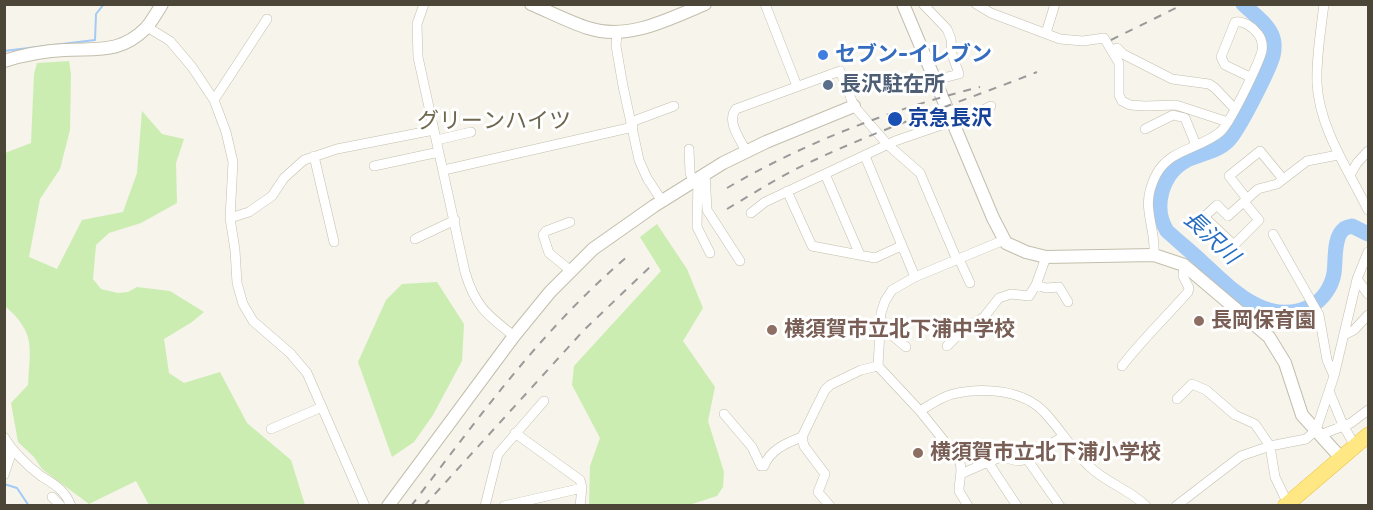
<!DOCTYPE html>
<meta charset="utf-8">
<style>
body{margin:0}
#map{position:relative;width:1373px;height:510px;overflow:hidden;background:#f6f4eb;font-family:Rubik,sans-serif}
canvas{display:block}
.frame{position:absolute;inset:0;border:6px solid #4c4638;pointer-events:none}
</style>
<div id="map">
<canvas width="1373" height="510"></canvas>
<div class="frame"></div>
</div>
<script>
const g = document.querySelector('canvas').getContext('2d');
g.lineJoin = 'round';
function fill(path, color) {
  g.fillStyle = color;
  g.fill(path, 'evenodd');
}
function stroke(path, color, width, dash) {
  g.strokeStyle = color;
  g.lineWidth = width;
  g.lineCap = dash ? 'butt' : 'round';
  g.setLineDash(dash || []);
  g.stroke(path);
}
function write(font, color, halo, rows, align = 'center') {
  g.font = font + ' Rubik,"Noto Sans JP",sans-serif';
  g.lineWidth = 6;
  g.setLineDash([]);
  g.textBaseline = 'middle';
  g.strokeStyle = halo;
  g.fillStyle = color;
  for (const [text, x, y, turn = 0] of rows) {
    g.save();
    g.translate(x, y);
    g.rotate((+turn || 0) * Math.PI / 180);
    g.textAlign = isNaN(turn) ? turn : align;
    if (halo) g.strokeText(text, 0, 0);
    g.fillText(text, 0, 0);
    g.restore();
  }
}
fill(new Path2D(`
 M69,61L71,74L70,130L60,169L40,199L29,257L57,269L82,220L123,212L137,173L142,111L162,134L184,139L176,163L177,203L141,223L109,233L96,245L93,279L101,289L118,293L128,292L137,287L170,291L204,312L192,322L164,339L169,373L184,383L220,372L247,423L291,460L305,505H149L136,481L89,504L42,469L34,457L18,442L11,403L28,385C30,347 36,333 5,306V153L31,143L34,74L37,63Z
 M657,224L687,269L703,308L683,341L715,387L708,421L724,472L723,487L717,496L689,505H589L590,466L600,438L572,385L574,366L661,271L640,237Z
 M437,282L464,324L462,361L433,415L414,442L392,457L358,362L386,300L402,284Z`), '#cbedb1');
stroke(new Path2D(`
 M4,51L95,40L96,14L104,4
 M4,484L17,488L29,506`), '#a4caf6', 2);
stroke(new Path2D(`
 M1243,4C1253,14 1269,24 1273,38C1275,44 1274,51 1273,56C1269,70 1238,132 1228,141C1217,152 1200,154 1187,160C1162,173 1152,207 1167,231C1178,241 1190,251 1201,261C1231,289 1268,328 1311,306C1323,300 1332,286 1334,273C1336,261 1333,237 1344,229C1346,227 1350,227 1352,226L1368,234`), '#a4caf6', 15);
const minor = new Path2D(`
 M424,4L417,24L418,57L465,272C475,306 487,315 514,336
 M765,4L797,86
 M923,4L947,29L951,39L952,54L959,74L935,80
 M976,4L991,13L1060,39L1083,41L1104,38L1119,63V95L1122,101L1130,105L1145,106L1176,105L1228,122
 M1324,4C1321,30 1316,57 1317,83C1319,128 1349,171 1368,210
 M147,27L170,41L192,67L214,100L226,132L233,162L230,218L235,250L237,283L243,304L253,321L290,353L307,373L365,506
 M617,32L616,46L623,86L639,160L647,178L662,201
 M1046,33L1055,4
 M1113,50L1117,48L1123,54L1172,79L1209,84L1215,88L1235,109
 M214,100L267,19
 M631,122L674,106
 M954,124L991,106
 M1145,129L1173,115L1185,118L1196,145
 M437,140L471,132
 M689,149L690,173L693,181
 M746,151C740,139 726,121 736,109L840,71L854,106L887,144L920,173L957,260
 M314,156L334,242
 M865,156L915,277
 M374,166L439,152
 M444,170L633,127
 M705,173L707,210L740,261
 M825,174L860,255
 M1350,175L1357,163L1368,151
 M698,178L697,227L710,253
 M787,191L812,246L875,258L901,246
 M1247,199L1229,176L1260,151L1283,179
 M1244,202L1259,220L1234,245L1204,217L1217,205L1228,216L1258,189L1277,184L1307,161L1338,155
 M751,213L765,202L895,141L953,121
 M230,218L249,212L272,196L284,178L304,160L337,149L434,130
 M570,222L546,231L543,235L549,253L571,271
 M1273,234L1319,315L1327,360L1334,376
 M415,239L455,220
 M1154,255C1156,223 1139,208 1156,175C1169,149 1200,149 1220,132C1230,124 1258,65 1262,51C1263,44 1262,39 1258,34C1253,27 1243,20 1235,22L1221,57L1225,65L1250,77
 M959,259L970,283
 M1357,279L1368,294
 M1036,285L1046,288L1059,287L1068,302
 M880,325L906,347
 M1346,334L1354,330L1368,315
 M947,346L960,333L984,317L999,298L1011,294L1029,296L1036,285L1046,257
 M1122,366C1142,340 1166,317 1188,292L1189,288L1183,276L1184,265
 M1329,391L1343,425L1355,446
 M1177,399L1192,384L1206,390L1235,415L1255,424L1270,446L1275,477L1289,506
 M920,411C930,405 941,397 953,394C982,387 1023,389 1045,413C1061,430 1072,450 1089,466C1106,483 1129,489 1146,506
 M724,414L752,447L761,466H764C770,450 786,443 802,437
 M271,429L322,407
 M515,433L580,480L582,488L580,506
 M1320,435L1351,423L1368,410
 M4,437C13,452 28,466 41,476C54,484 65,490 71,506
 M1027,459L1060,506
 M988,462L1001,457L1018,461L1027,459L1062,437
 M961,474L988,462L1017,506
 M4,475L10,457L9,445
 M52,497L61,506
 M485,506L498,454L544,401
 M504,506L582,488
 M830,506L818,492L825,474L804,446L802,437L814,412L825,390L830,385L861,370L878,366
 M968,506L959,491C959,479 964,469 958,458L920,411L878,366L881,313L885,301L892,290L915,277L1004,240
 M1176,506L1241,456L1270,446L1306,439L1316,430L1334,376L1357,279L1368,252`);
const tertiary = new Path2D(`
 M531,4C550,12 569,22 588,28C628,41 669,19 705,4
 M903,4L993,218L1006,243L1026,252L1046,257L1154,255L1184,265L1269,337L1285,363L1302,415L1341,458
 M4,61C23,55 44,51 64,50C97,48 120,54 146,28C152,21 157,12 162,4
 M388,506L514,336L550,292L593,249L654,206L723,163L766,142L854,106`);
const trunk = new Path2D(`
 M1285,506L1368,435`);
stroke(minor, '#c3beac', 10);
stroke(tertiary, '#c3beac', 14);
stroke(trunk, '#e9bd32', 16);
stroke(minor, '#fff', 9);
stroke(tertiary, '#fff', 12);
stroke(trunk, '#ffe884', 15);
stroke(new Path2D(`
 M1111,40L1184,4
 M727,188C806,142 892,109 980,87
 M727,209C749,196 771,182 794,170C872,131 956,104 1037,72
 M411,506C481,415 541,330 629,255
 M424,506L584,330L653,264`), '#9a9a9a', 2, [8, 8]);
for (const [x, y, r, color] of [
 [823,55,6,"#3f7fe0"],
 [828,85,6,"#5c6f8a"],
 [895,119,8,"#1a4fb4"],
 [1199,321,6,"#8d6e63"],
 [772,330,6,"#8d6e63"],
 [918,453,6,"#8d6e63"]
]) {
  const dot = new Path2D();
  dot.arc(x, y, r, 0, 2 * Math.PI);
  g.fillStyle = color;
  g.fill(dot);
  stroke(dot, '#fff', 2);
}
write('bold 21px', '#366cbe', '#fff', [
 ["セブン-イレブン",835,55]
], 'left');
write('bold 21px', '#4e5e75', '#fff', [
 ["長沢駐在所",840,85]
], 'left');
write('bold 21px', '#164399', '#fff', [
 ["京急長沢",908,119]
], 'left');
write('bold 21px', '#785e54', '#fff', [
 ["長岡保育園",1211,321],
 ["横須賀市立北下浦中学校",784,330],
 ["横須賀市立北下浦小学校",930,453]
], 'left');
write('22px', '#6f664e', '#fff', [
 ["グリーンハイツ",494,122]
]);
write('italic 22px', '#276dc1', '#fff', [
 ["長沢川",1211,238,43]
]);
</script>
